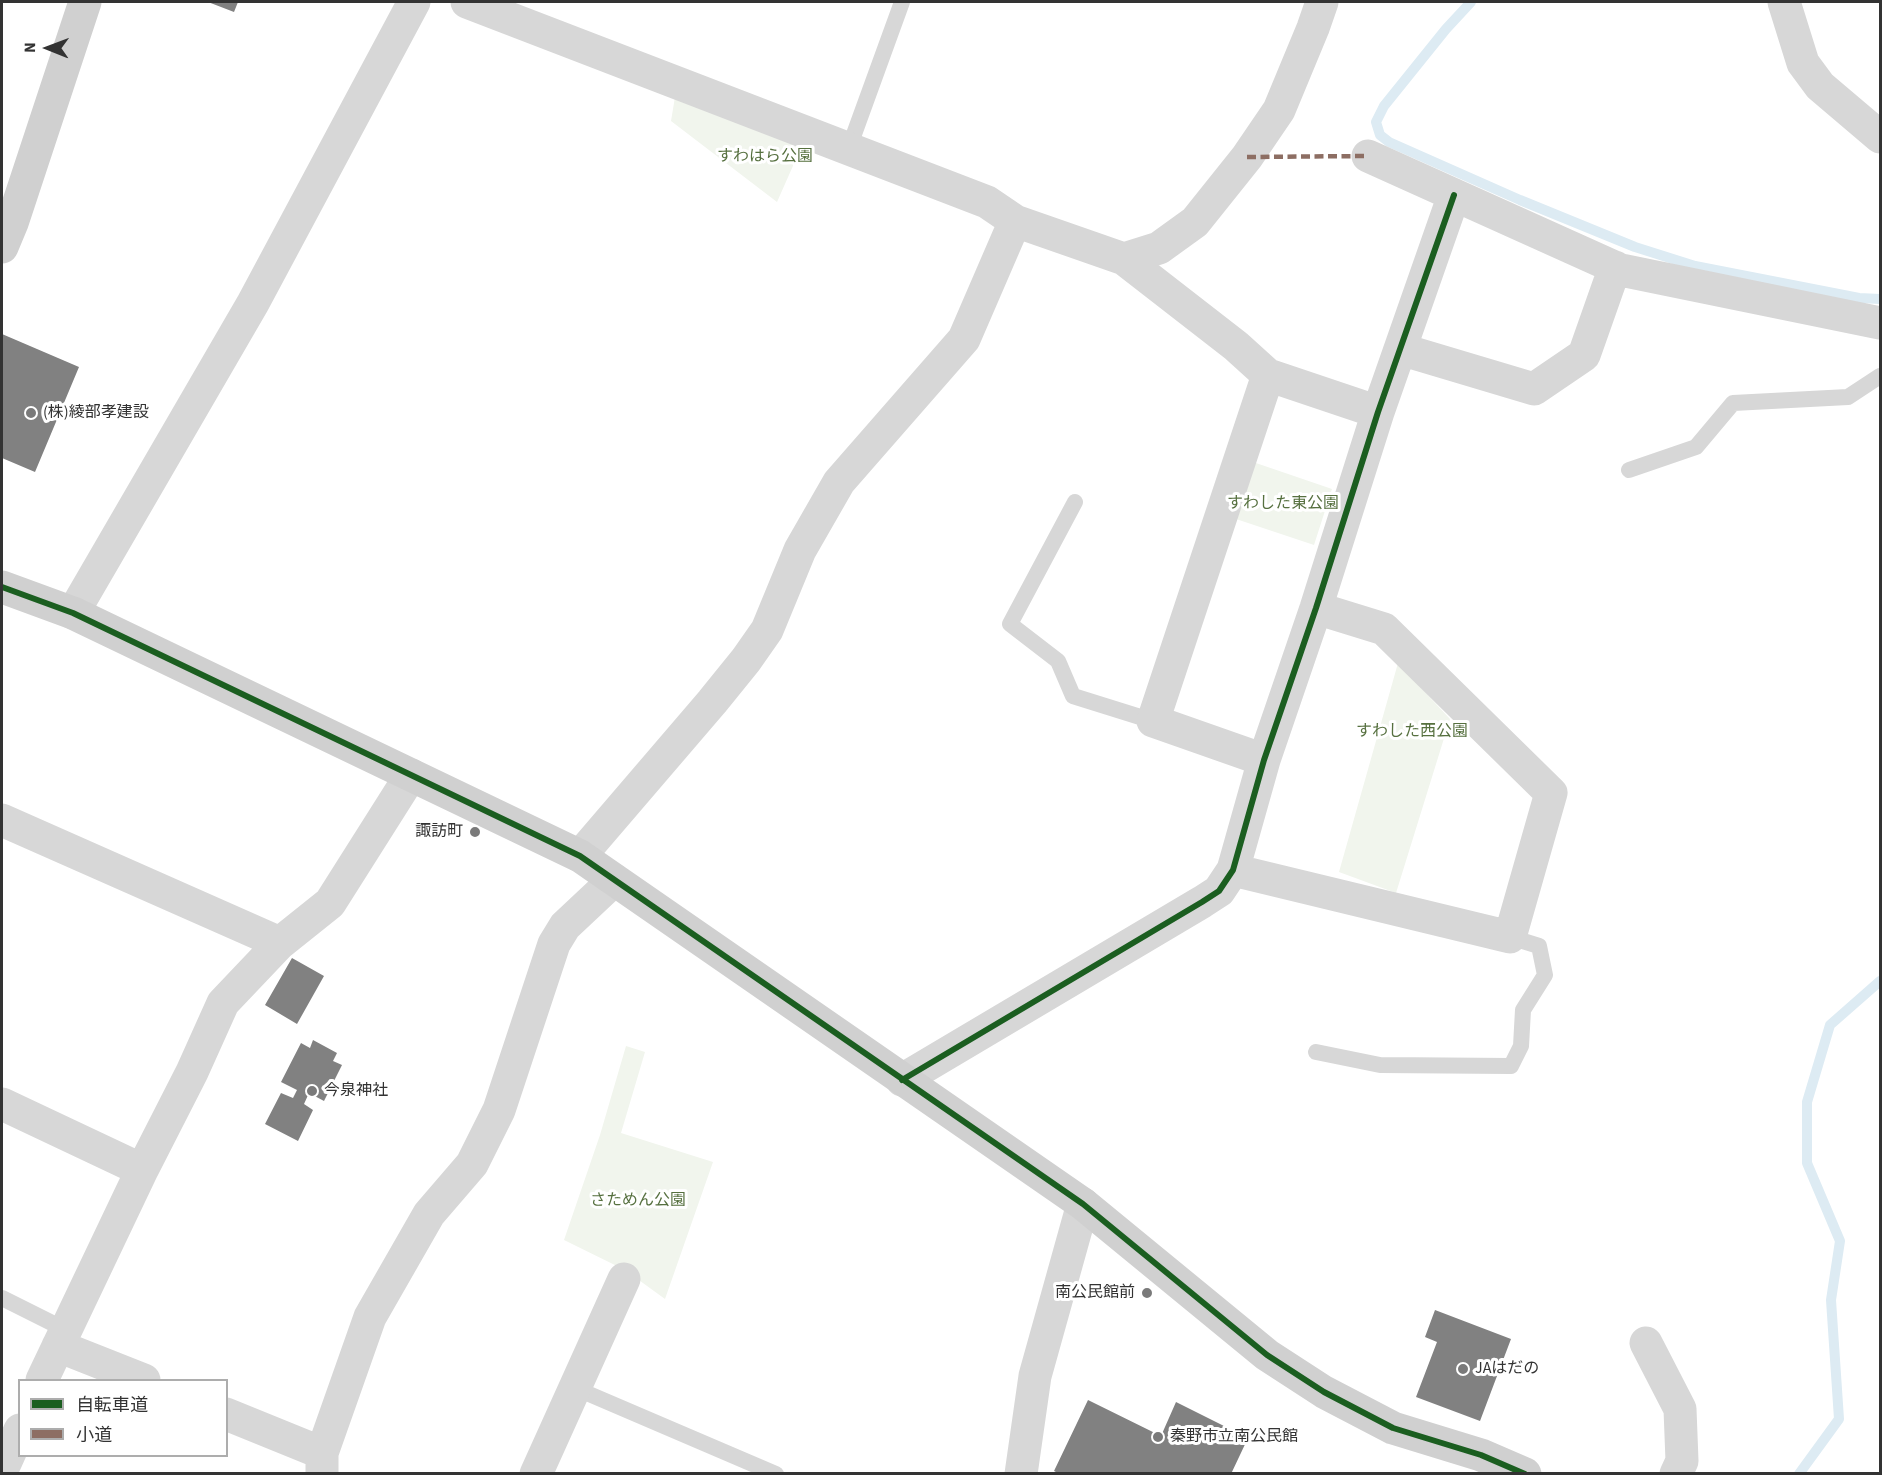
<!DOCTYPE html>
<meta charset="utf-8">
<style>
body{margin:0}
#map{position:relative;width:1882px;height:1475px;overflow:hidden;background:#fff;font-family:"Source Sans 3","Noto Sans JP",sans-serif}
canvas{display:block}
.frame{position:absolute;inset:0;border:3px solid #333;pointer-events:none}
.legend{position:absolute;left:18px;top:1379px;width:210px;height:78px;box-sizing:border-box;background:#fff;border:2px solid #adadad;margin:0;padding:8px 10px;list-style:none;font-size:18px;color:#333}
.legend li{display:flex;align-items:center;gap:12px;height:30px}
.legend b{width:30px;border:2px solid #adadad}
.north{position:absolute;left:18px;top:18px;width:60px;height:60px;-webkit-text-stroke:4px #fff;paint-order:stroke;rotate:271deg;font-size:16px;font-weight:700;line-height:24px;text-align:center;color:#333}
.north::after{content:'';display:block;margin:auto;width:21px;height:27px;background:#333;clip-path:polygon(50% 0,100% 100%,50% 72%,0 100%)}
</style>
<div id="map">
<canvas width="1882" height="1475"></canvas>
<div class="frame"></div>
<ul class="legend">
<li><b style="height:8px;background:#1b5e20"></b>自転車道</li>
<li><b style="height:8px;background:#8d6e63"></b>小道</li>
</ul>
<div class="north">N</div>
</div>
<script>
const g = document.querySelector('canvas').getContext('2d');
g.lineJoin = 'round';
function fill(path, color) {
  g.fillStyle = color;
  g.fill(path, 'evenodd');
}
function stroke(path, color, width, dash) {
  g.strokeStyle = color;
  g.lineWidth = width;
  g.lineCap = dash ? 'butt' : 'round';
  g.setLineDash(dash || []);
  g.stroke(path);
}
function write(font, color, halo, rows, align = 'center') {
  g.font = font + ' "Source Sans 3","Noto Sans JP",sans-serif';
  g.lineWidth = 6;
  g.setLineDash([]);
  g.textBaseline = 'middle';
  g.strokeStyle = halo;
  g.fillStyle = color;
  for (const [text, x, y, turn = 0] of rows) {
    g.save();
    g.translate(x, y);
    g.rotate((+turn || 0) * Math.PI / 180);
    g.textAlign = isNaN(turn) ? turn : align;
    if (halo) g.strokeText(text, 0, 0);
    g.fillText(text, 0, 0);
    g.restore();
  }
}
fill(new Path2D(`
 M676,91L804,141L777,202L671,121Z
 M1253,462L1332,489L1314,545L1233,518Z
 M1398,663L1450,719L1396,893L1339,872Z
 M626,1046L645,1052L621,1133L713,1162L665,1299L625,1270L564,1240L600,1135Z`), '#f1f5ed');
stroke(new Path2D(`
 M1471,2L1446,29L1384,106L1376,122L1380,135L1389,142L1520,200L1635,247L1695,266L1859,298L1880,299
 M1799,1474L1839,1419L1831,1300L1840,1241L1807,1163V1102L1830,1025L1880,981`), '#ddebf3', 10);
fill(new Path2D(`
 M208,2H238L234,12Z
 M2,334L79,367L35,472L2,458Z
 M292,958L324,976L297,1024L265,1005Z
 M313,1040L337,1053L333,1061L342,1065L324,1101L309,1093L304,1104L313,1110L298,1141L265,1124L281,1093L293,1098L297,1090L281,1082L301,1043L310,1048Z
 M1435,1310L1511,1339L1480,1421L1416,1397L1437,1342L1425,1337Z
 M1088,1400L1161,1436L1176,1402L1248,1438L1231,1474H1060L1054,1471Z`), '#818181');
stroke(new Path2D(`
 M849,148L902,2
 M1629,470L1696,447L1733,403L1848,397L1880,376
 M1075,502L1010,624L1058,661L1073,696L1153,721
 M1316,1052L1380,1065L1511,1066L1521,1046L1523,1010L1545,975L1539,946L1510,937
 M2,1298L66,1330
 M575,1388L776,1474`), '#d7d7d7', 16);
stroke(new Path2D(`
 M467,2L987,202L1015,221L1124,259L1236,346L1268,375L1378,412
 M1784,2L1803,63L1820,86L1880,137
 M1368,156L1621,270L1880,323
 M1124,259L1159,248L1195,222L1247,157L1279,110L1313,28L1322,2
 M1400,349L1534,389L1584,355L1615,267
 M73,613L253,303L414,2
 M1264,760L1153,721L1268,375
 M2,820L280,943
 M580,856L712,702L746,660L767,630L800,550L839,482L964,339L1015,221
 M1233,870L1510,937L1551,793L1384,629L1316,608
 M902,1080L1202,902L1219,891L1233,870L1264,760L1316,608L1378,412L1454,195
 M2,1104L142,1170
 M1646,1343L1680,1409L1682,1461L1676,1474
 M58,1346L144,1380
 M42,1380L142,1170L192,1072L223,1003L280,943L330,903L411,775
 M226,1414L322,1453
 M2,1470L20,1430
 M322,1474V1453L370,1317L429,1214L472,1164L499,1110L554,944L565,926L614,880
 M536,1474L624,1279
 M1021,1474L1035,1376L1083,1204`), '#d7d7d7', 33);
stroke(new Path2D(`
 M2,247L12,223L85,2
 M2,587L73,613L580,856L1083,1204L1267,1355L1324,1392L1393,1428L1481,1455L1525,1474`), '#d0d0d0', 33);
stroke(new Path2D(`
 M1247,157L1368,156`), '#8d6e63', 4.5, [9, 4.5]);
stroke(new Path2D(`
 M2,587L73,613L580,856L1083,1204L1267,1355L1324,1392L1393,1428L1481,1455L1525,1474
 M902,1080L1202,902L1219,891L1233,870L1264,760L1316,608L1378,412L1454,195`), '#1b5e20', 6);
for (const [x, y, r, color] of [
 [31,413,6,"#7a7a7a"],
 [475,832,6,"#7a7a7a"],
 [312,1091,6,"#7a7a7a"],
 [1147,1293,6,"#7a7a7a"],
 [1463,1369,6,"#7a7a7a"],
 [1158,1437,6,"#7a7a7a"]
]) {
  const dot = new Path2D();
  dot.arc(x, y, r, 0, 2 * Math.PI);
  g.fillStyle = color;
  g.fill(dot);
  stroke(dot, '#fff', 2);
}
write('16px', '#56703f', '#fff', [
 ["すわはら公園",765,157],
 ["すわした東公園",1283,504],
 ["すわした西公園",1412,732],
 ["さためん公園",638,1201]
]);
write('16px', '#333', '#fff', [
 ["(株)綾部孝建設",43,413],
 ["諏訪町",463,832,"right"],
 ["今泉神社",324,1091],
 ["南公民館前",1135,1293,"right"],
 ["JAはだの",1475,1369],
 ["秦野市立南公民館",1170,1437]
], 'left');
</script>
